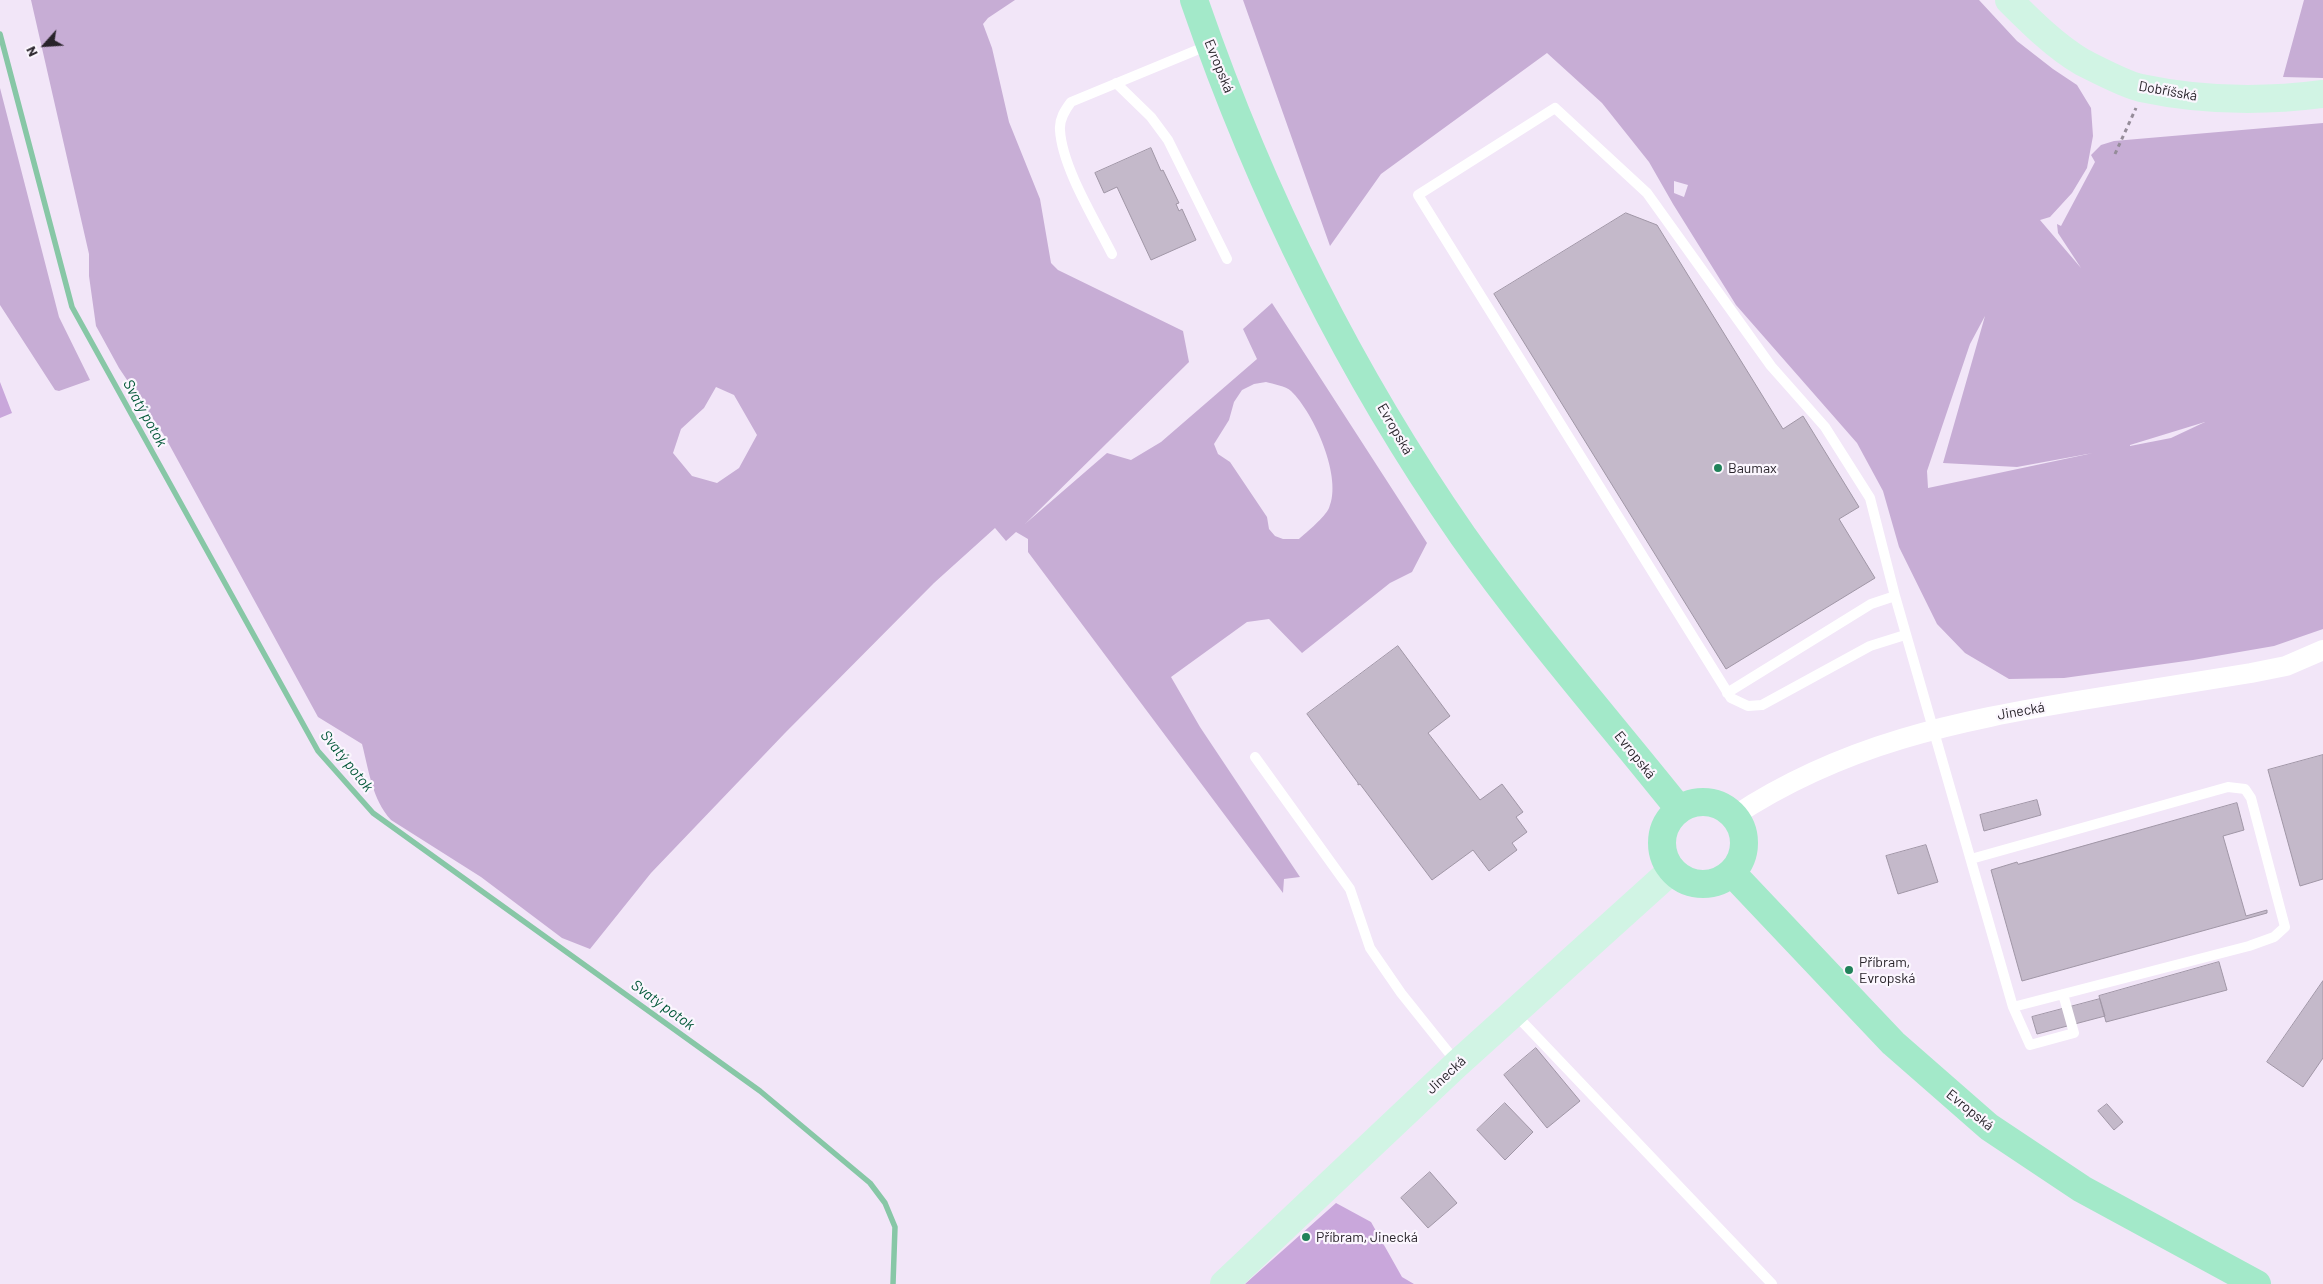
<!DOCTYPE html>
<meta charset="utf-8">
<style>
body{margin:0}
#map{position:relative;width:2323px;height:1284px;overflow:hidden;background:#f2e6f8;font-family:Barlow,sans-serif}
canvas{display:block}
.north{position:absolute;left:20px;top:20px;width:50px;height:50px;-webkit-text-stroke:4px #fbf6fe;paint-order:stroke;rotate:244deg;font-size:14px;font-weight:700;line-height:20px;text-align:center;color:#28232a}
.north::after{content:'';display:block;margin:auto;width:18px;height:22px;background:#28232a;clip-path:polygon(50% 0,100% 100%,50% 72%,0 100%)}
</style>
<div id="map">
<canvas width="2323" height="1284"></canvas>
<div class="north">N</div>
</div>
<script>
const g = document.querySelector('canvas').getContext('2d');
g.lineJoin = 'round';
function fill(path, color) {
  g.fillStyle = color;
  g.fill(path, 'evenodd');
}
function stroke(path, color, width, dash) {
  g.strokeStyle = color;
  g.lineWidth = width;
  g.lineCap = dash ? 'butt' : 'round';
  g.setLineDash(dash || []);
  g.stroke(path);
}
function write(font, color, halo, rows, align = 'center') {
  g.font = font + ' Barlow,sans-serif';
  g.lineWidth = 4.5;
  g.setLineDash([]);
  g.textBaseline = 'middle';
  g.strokeStyle = halo;
  g.fillStyle = color;
  for (const [text, x, y, turn = 0] of rows) {
    g.save();
    g.translate(x, y);
    g.rotate((+turn || 0) * Math.PI / 180);
    g.textAlign = isNaN(turn) ? turn : align;
    if (halo) g.strokeText(text, 0, 0);
    g.fillText(text, 0, 0);
    g.restore();
  }
}
fill(new Path2D(`
 M31,0H1015L988,18L983,24L992,48L1009,122L1040,199L1051,263L1058,270L1183,331L1189,362L1025,524L1107,453L1131,460L1161,442L1257,359L1243,329L1272,303L1427,543L1412,572L1390,583L1302,653L1269,619L1247,622L1171,677L1200,727L1300,877L1284,879L1283,893L1028,552V539L1016,532L1006,541L995,528L934,583L785,733L651,873L590,949L562,938L481,877L391,820C372,799 369,771 362,744L318,717L164,435L119,368L96,326L89,276V254ZM1266,382C1273,384 1286,386 1291,391C1314,413 1343,478 1329,508C1325,517 1307,532 1299,539H1283L1275,536L1269,529L1267,517L1230,462L1218,454L1214,444L1229,420L1234,402L1242,390L1254,384ZM716,387L734,395L757,435L739,468L717,483L692,476L673,453L681,429L704,408Z
 M1243,0H1979L2017,41L2053,69L2077,85L2091,108L2093,136L2087,168L2072,193L2050,217L2040,220L2081,268L2058,233L2057,224L2061,226L2095,162L2091,155L2101,145L2114,141L2323,123V629L2274,646L2193,660L2064,678L2009,679L1965,653L1937,624L1899,547L1883,491L1857,443L1736,305L1673,204L1649,162L1602,103L1547,53L1381,174L1330,246ZM1674,181L1688,185L1684,197L1674,193ZM1985,316L1943,463L2017,467L2093,453L1928,488L1927,471L1970,344ZM2205,422L2171,438L2130,446V445Z
 M2304,0H2323V78L2283,77Z
 M0,88L59,317L90,380L59,391L55,390L0,305Z`), '#c7add5');
fill(new Path2D(`
 M0,382L12,413L0,418Z
 M1336,1203L1371,1222L1402,1277L1414,1284H1245Z`), '#c9a7db');
stroke(new Path2D(`
 M0,34L72,307L318,751L373,813L760,1091L870,1183L885,1203L895,1227L893,1284`), '#87c7a6', 5.5);
const building = new Path2D(`
 M1151,148L1161,171L1163,170L1179,203L1176,204L1179,211L1182,209L1196,240L1151,260L1117,187L1104,193L1095,173Z
 M1626,213L1657,225L1783,429L1803,416L1859,507L1839,519L1875,578L1726,669L1494,294Z
 M1398,646L1450,716L1428,733L1480,800L1502,784L1523,812L1516,817L1527,832L1512,843L1517,850L1489,871L1473,850L1432,880L1360,784L1358,785V783L1307,714Z
 M2323,755V879L2300,886L2268,770Z
 M2037,800L2041,815L1984,831L1980,815Z
 M2237,803L2244,830L2223,836L2246,916L2267,910V913L2022,981L1991,870L2017,862L2018,864Z
 M1926,845L1938,882L1898,894L1886,856Z
 M2219,962L2227,990L2106,1022L2099,996Z
 M2323,981V1058L2303,1087L2267,1062Z
 M2100,999L2105,1016L2037,1034L2032,1017Z
 M1536,1048L1580,1101L1547,1128L1504,1075Z
 M1505,1103L1533,1132L1505,1160L1477,1130Z
 M2107,1104L2123,1122L2114,1130L2098,1111Z
 M1430,1172L1457,1203L1428,1228L1401,1198Z`);
fill(building, '#c4b9ca');
stroke(building, '#a096a6', 1);
stroke(new Path2D(`
 M2115,154L2136,108`), '#958c99', 3, [4, 4]);
stroke(new Path2D(`
 M1116,83L1151,117L1168,140L1227,259
 M1112,254C1095,220 1062,167 1060,130C1059,119 1065,110 1071,102L1209,45
 M1895,596L1870,498L1825,427L1771,366L1647,193L1555,108L1418,195L1731,698L1748,706L1762,705L1870,646L1905,635
 M1727,693L1871,604L1895,596L2013,1007L2249,946L2274,937L2285,927L2251,798L2245,789L2228,787L1971,859
 M1255,757L1350,889L1370,948L1401,993L1457,1063
 M2013,1007L2030,1045L2074,1033L2063,994
 M1514,1013L1772,1284`), '#fff', 10);
stroke(new Path2D(`
 M1734,816C1843,744 1956,721 2083,700C2139,691 2195,682 2251,673L2286,666L2323,650`), '#fff', 20);
stroke(new Path2D(`
 M2009,0C2031,22 2055,46 2082,62C2096,69 2126,85 2141,88C2202,101 2262,102 2323,94
 M1224,1284L1457,1064L1672,870`), '#d1f4e4', 28);
stroke(new Path2D(`
 M1194,0C1259,189 1349,372 1463,536C1530,631 1607,719 1679,809
 M1662 843a41 41 0 1 1 82 0a41 41 0 1 1-82 0Z
 M1732,873L1893,1043L1989,1127L2082,1189L2257,1284`), '#a3e9c9', 28);
for (const [x, y, r, color] of [
 [1718,468,5,"#21825a"],
 [1849,970,5,"#21825a"],
 [1306,1237,5,"#21825a"]
]) {
  const dot = new Path2D();
  dot.arc(x, y, r, 0, 2 * Math.PI);
  g.fillStyle = color;
  g.fill(dot);
  stroke(dot, '#fbf6fe', 2);
}
write('14px', '#28232a', '#fbf6fe', [
 ["Evropská",1219,66,68],
 ["Dobříšská",2168,91,10],
 ["Evropská",1395,429,60],
 ["Jinecká",2021,711,-10],
 ["Evropská",1635,755,51],
 ["Jinecká",1446,1075,-43],
 ["Evropská",1970,1110,39]
]);
write('14px', '#28232a', '#fbf6fe', [
 ["Baumax",1728,468],
 ["Příbram,",1859,962],
 ["Evropská",1859,978],
 ["Příbram, Jinecká",1316,1237]
], 'left');
write('italic 15px', '#035839', '#fbf6fe', [
 ["Svatý potok",145,413,61],
 ["Svatý potok",347,761,51],
 ["Svatý potok",663,1005,36]
]);
</script>
